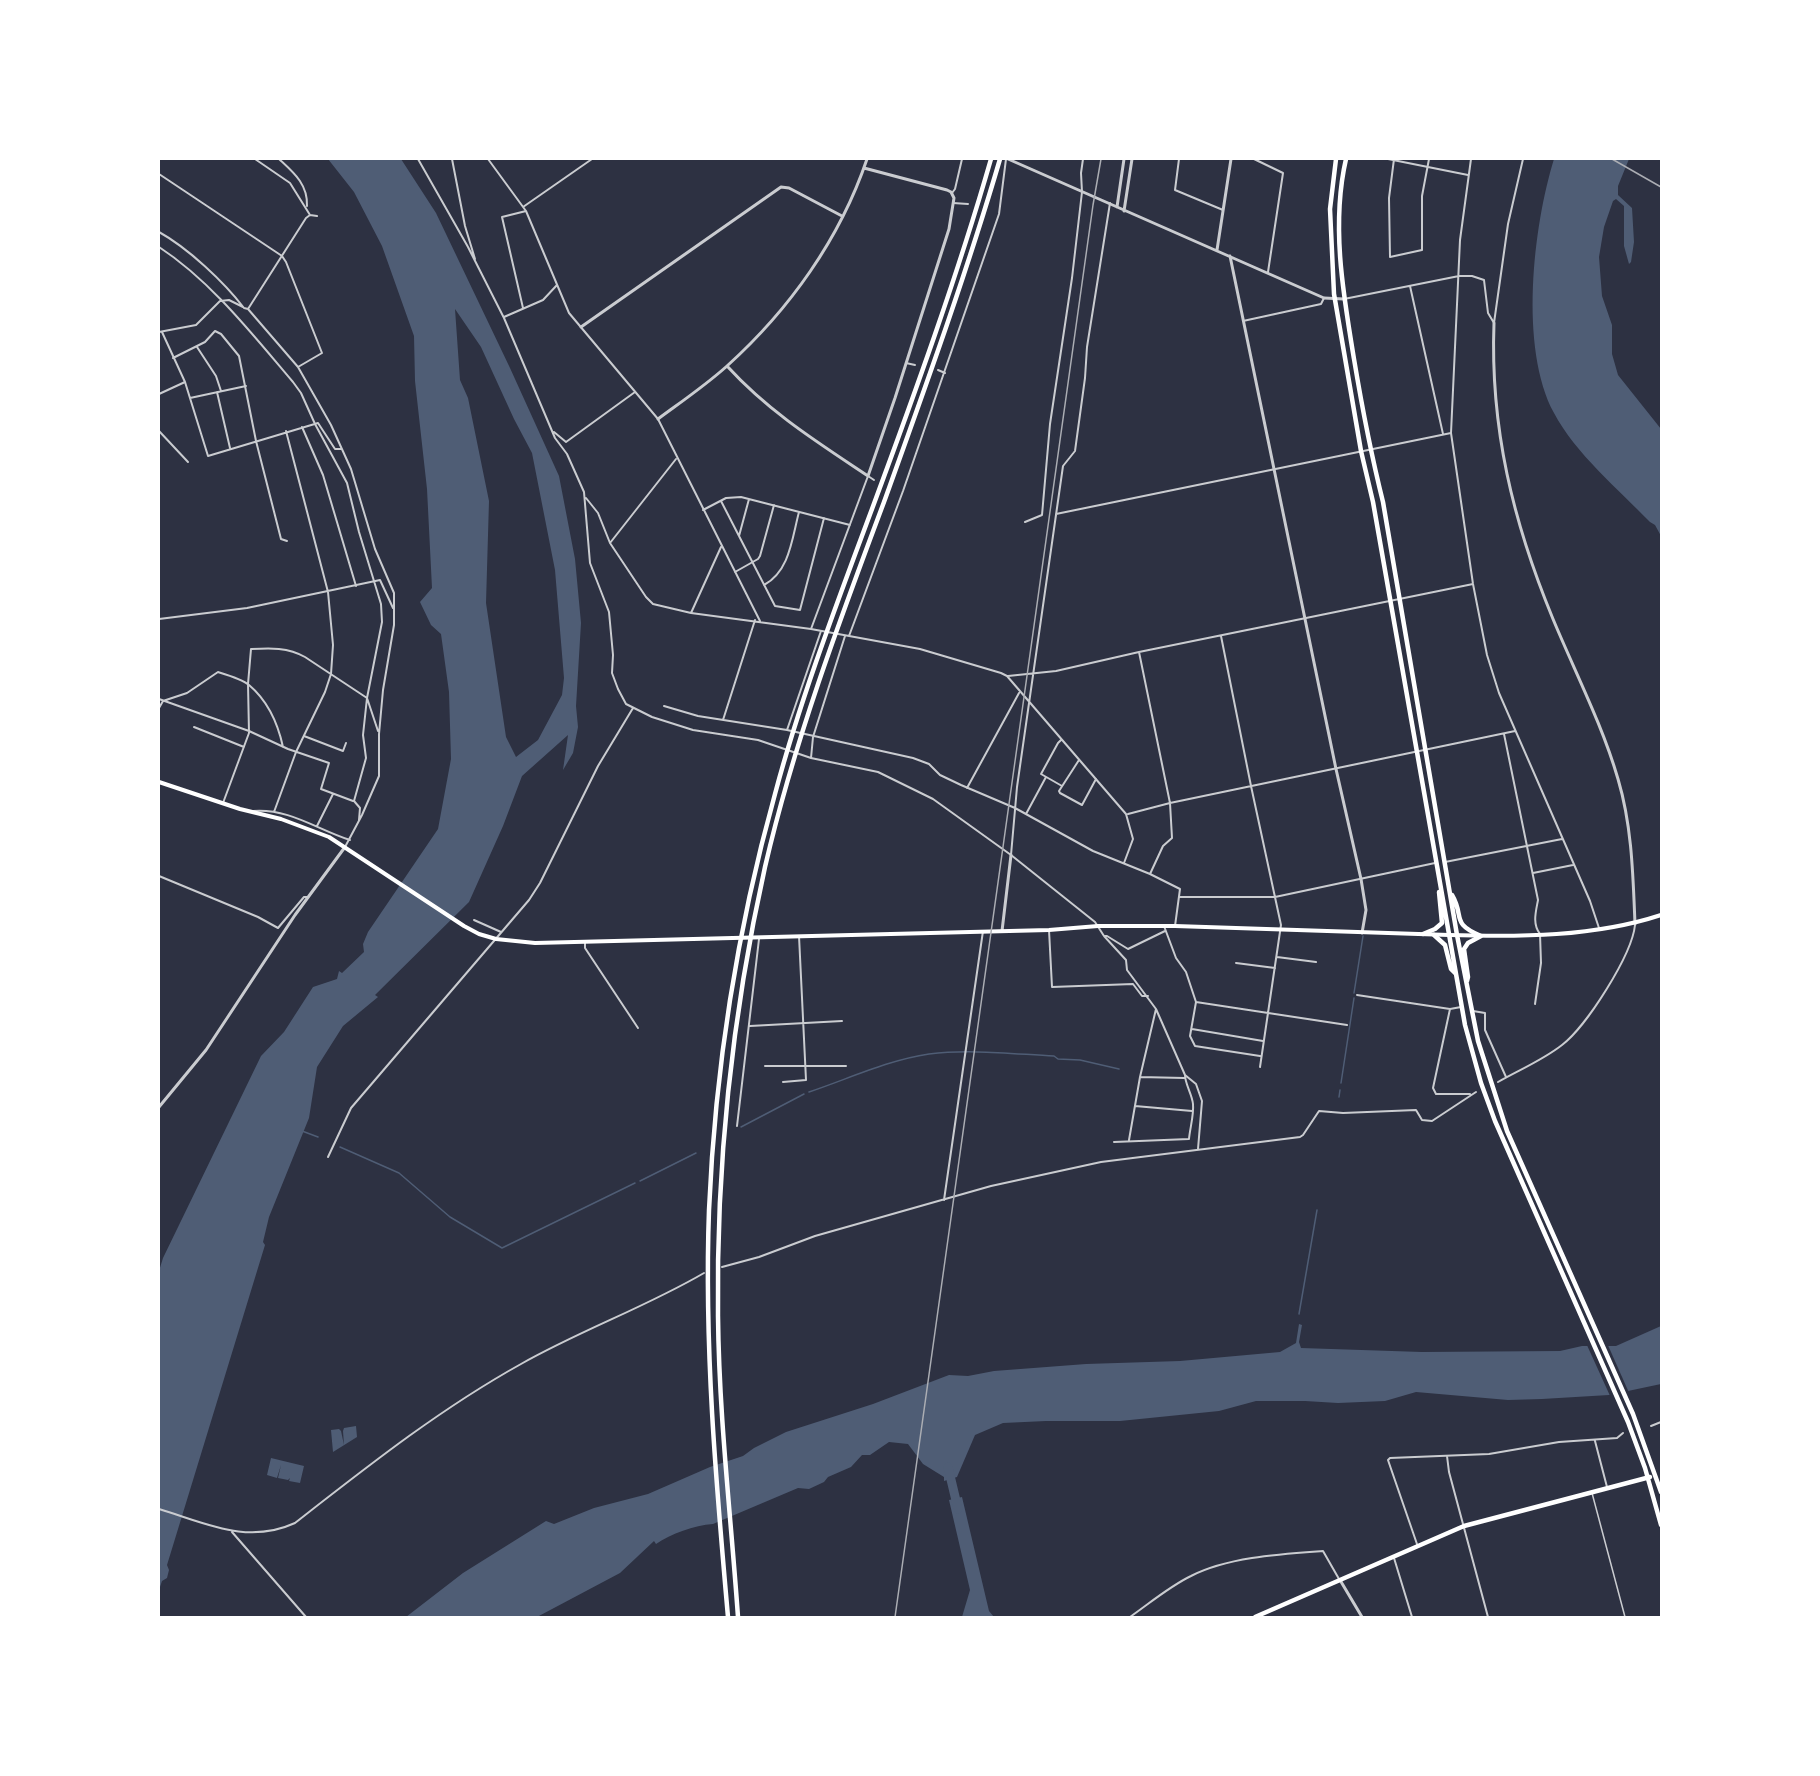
<!DOCTYPE html>
<style>
body{margin:0}
#map{position:relative;width:1820px;height:1776px;overflow:hidden;background:#2d3142;font-family:Barlow,sans-serif}
canvas{display:block}
.frame{position:absolute;inset:0;border:160px solid #fff;pointer-events:none}
</style>
<div id="map">
<canvas width="1820" height="1776"></canvas>
<div class="frame"></div>
</div>
<script>
const g = document.querySelector('canvas').getContext('2d');
g.lineJoin = 'round';
function fill(path, color) {
  g.fillStyle = color;
  g.fill(path, 'evenodd');
}
function stroke(path, color, width, dash) {
  g.strokeStyle = color;
  g.lineWidth = width;
  g.lineCap = dash ? 'butt' : 'round';
  g.setLineDash(dash || []);
  g.stroke(path);
}
fill(new Path2D(`
 M328,159H401L436,213L510,368L559,476L575,559L581,623L576,706L578,727L573,753L563,770L568,735L522,776L503,826L469,902L375,995L378,997L343,1026L317,1067L309,1118L269,1217L263,1242L265,1245L167,1565L169,1570L167,1578L162,1581L159,1590V1271L163,1258L261,1056L284,1032L313,987L337,979L339,971L342,973L364,952L363,944L368,932L438,829L451,759L449,692L441,634L431,625L420,602L432,588L427,489L415,381L414,336L382,246L354,192ZM455,309L481,347L514,419L532,453L555,570L564,678L562,695L538,740L516,757L506,737L486,603L489,501L468,398L460,380Z
 M1554,159H1629L1618,186V195L1632,208L1634,242L1631,262L1629,264L1624,246V206L1616,199L1613,201L1604,227L1599,257L1602,296L1612,325V354L1618,375L1661,429V536L1655,525L1650,522C1619,490 1575,453 1554,413C1519,348 1533,227 1554,159Z
 M1299,1324L1302,1325L1299,1342L1301,1348L1422,1352L1560,1351L1582,1346H1616L1661,1326V1384L1609,1395L1542,1399L1508,1400L1416,1392L1385,1401L1338,1403L1305,1401H1256L1219,1411L1120,1421H1046L1003,1423L975,1435L957,1477L944,1481V1477L923,1464L908,1444L889,1442L870,1455H862L851,1467L828,1477L824,1482L809,1489L798,1488L713,1524C694,1525 671,1534 656,1544L654,1541L620,1573L537,1617H406L463,1573L546,1521L554,1524L594,1508L648,1494L710,1467L743,1456L754,1448L786,1432L873,1404L949,1375L968,1376L994,1371L1086,1364L1180,1361L1280,1352L1296,1343Z
 M356,1426L357,1437L333,1452L331,1430L339,1429L341,1431L344,1445L343,1431L344,1428Z
 M271,1458L304,1466L300,1483L289,1481L290,1478L288,1480L278,1478L281,1465L277,1478L267,1475Z
 M962,1497L989,1611L994,1617H962L970,1590L949,1500Z`), '#4f5d75');
fill(new Path2D(`
 M1586,1343H1607L1630,1395L1611,1398Z`), '#2d3142');
stroke(new Path2D(`
 M1354,993L1363,936
 M1341,1083L1354,998
 M809,1092C848,1079 888,1060 929,1054C970,1049 1013,1054 1054,1056L1058,1059L1080,1060L1119,1069
 M1339,1097L1340,1090
 M741,1127L804,1094
 M302,1131L318,1137
 M340,1147L399,1173L450,1217L502,1248L635,1183
 M640,1181L696,1153
 M1299,1314L1317,1210`), '#4f5d75', 1.5);
stroke(new Path2D(`
 M948,1467L958,1509`), '#4f5d75', 9);
stroke(new Path2D(`
 M1592,1493L1625,1617`), '#caccd0', 1.5);
stroke(new Path2D(`
 M255,159L290,183L310,215
 M279,159C293,172 308,184 307,206
 M418,159L468,247L504,318L555,438L567,454L584,492L590,563L609,612L613,655L612,673L618,689L626,704L652,717L693,730L758,740L811,758L878,772L933,799L1011,855L1095,922L1104,936L1126,960L1127,970L1156,1009L1185,1075L1196,1084L1202,1101L1198,1149
 M452,159L465,226L475,259
 M488,159L526,211L569,313L658,419L760,621
 M1179,159L1175,190L1223,210
 M1254,159L1283,173L1268,272
 M1388,159L1468,175
 M1394,159L1389,198L1390,257L1422,250V196L1429,159
 M1471,159L1460,240L1451,433L1473,584L1487,655L1499,693L1590,901L1599,928
 M159,174L282,256L286,262L322,353L298,367
 M952,193L955,189L962,159
 M953,203L968,204
 M523,207L592,159
 M159,232C188,248 224,282 244,308L248,309L298,367L331,425L351,469L375,549L394,593V625L383,690L379,734V776L362,815L345,847
 M159,247C211,281 253,335 293,382L301,393L315,424L347,483L359,532L381,604L382,622L367,698L363,735L366,758L354,801L360,808L359,820
 M1410,286L1443,434
 M1344,299L1459,276H1472L1484,280L1488,313L1494,323
 M523,308L502,217L526,211
 M248,309L306,218L310,215L317,216
 M504,317L543,300L557,285
 M1243,321L1321,304L1324,298
 M1494,323L1508,224L1523,159
 M159,332L196,325L220,301L229,300L243,307
 M162,332L185,382L208,456L318,423L335,449H342
 M197,347L216,376L221,391
 M173,358L205,342L215,331L221,334L239,356L256,441L281,539L287,541
 M906,363L915,365
 M938,370L945,373
 M217,392L230,448
 M159,394L185,382
 M190,398L246,386
 M302,427L323,475L356,586
 M159,431L188,462
 M554,432L566,442L635,392
 M586,498L598,513L610,543L646,597L653,604L691,613L811,629L920,649L1001,673L1007,676L1126,814L1133,839L1124,863
 M721,501L775,606L800,610L824,518
 M703,510L726,498L741,497L850,525
 M1056,514L1451,433
 M1025,522L1042,515L1050,424L1072,278L1082,192L1081,173L1083,159
 M739,536L749,499
 M610,543L676,459
 M735,572L758,559L760,556L774,505
 M764,585C790,571 792,538 799,512
 M691,613L721,547
 M159,619L247,608L380,580L393,608
 M811,629L868,476L874,480
 M849,636L903,491L999,214L1006,159
 M1221,636L1251,786L1281,925L1260,1067
 M1139,652L1170,803L1172,838L1163,846L1150,874
 M1008,676L1056,671L1139,652L1473,584
 M159,699L249,731L288,749L329,763L321,789L353,801
 M664,706L698,716L787,730L913,758L929,764L940,775L961,785L1015,808L1093,851L1150,874L1180,889L1175,926
 M159,708L163,701L187,693L218,672C228,675 242,679 249,685C268,701 278,724 283,747
 M723,720L755,620
 M194,727L244,747
 M787,730L821,631
 M1504,734L1538,900C1536,911 1532,924 1540,934L1541,963L1535,1004
 M304,736L343,751L346,743
 M1061,740L1058,743L1041,774L1062,786
 M811,758L813,737L845,636
 M1079,760L1059,791L1060,793L1082,805L1096,779
 M967,788L1019,693
 M223,803L249,733L248,684L251,649C270,648 288,647 305,657L367,698L378,731
 M253,811C289,808 318,830 350,840
 M274,812L296,752L325,692L331,674L333,645L328,592L286,431
 M1026,814L1046,777
 M1128,814L1170,803L1515,731
 M317,826L333,794
 M1011,855L1017,787L1063,466L1075,451L1085,378L1087,347L1110,203
 M1445,862L1562,839
 M1533,873L1573,865
 M159,876L258,917L278,928L304,897H308
 M1180,897H1275L1435,863
 M474,920L501,932
 M1164,926L1176,958L1186,972L1196,1002L1347,1025
 M1049,930L1052,987L1133,984L1142,996H1148
 M1104,936H1107L1128,949L1165,931
 M585,943V948L638,1028
 M1277,957L1316,962
 M1236,963L1275,968
 M1357,995L1450,1009L1461,1007
 M1196,1002L1190,1036L1195,1046L1260,1056
 M1450,1009L1433,1088L1436,1094H1470
 M1473,1011L1485,1013V1030L1506,1077
 M750,1026L842,1021
 M1192,1029L1263,1041
 M765,1066H846
 M1140,1077L1184,1078
 M783,1082L806,1080L799,936
 M1498,1082C1519,1070 1543,1060 1562,1045C1586,1027 1632,955 1635,925
 M1135,1106L1192,1111
 M737,1126L759,939
 M1129,1140L1140,1077L1156,1009
 M1114,1142L1189,1139C1190,1128 1194,1115 1193,1104C1192,1094 1185,1084 1185,1075
 M328,1157L351,1108L529,900L540,883L598,766L633,708
 M944,1200L983,931
 M722,1267L759,1257L815,1236L991,1186L1101,1162L1300,1137L1303,1135L1319,1111L1343,1113L1416,1110L1422,1120L1432,1121L1476,1092
 M1651,1426L1661,1422
 M1595,1441L1607,1487
 M1447,1456L1449,1472L1488,1617
 M159,1509C206,1523 247,1545 295,1523C368,1466 440,1409 521,1364C581,1330 646,1307 704,1273
 M232,1532L306,1617
 M1418,1547L1389,1463L1388,1460L1390,1458L1489,1454L1559,1442L1617,1438L1623,1433
 M1394,1558L1412,1617
 M1130,1617C1150,1603 1170,1586 1191,1576C1228,1557 1282,1554 1323,1551L1339,1579`), '#caccd0', 2);
stroke(new Path2D(`
 M1008,159L1324,298L1344,299
 M1117,207L1124,159
 M1124,211L1132,159
 M1217,250L1231,159
 M1230,256L1336,769L1361,879L1366,910L1362,933
 M1494,323C1490,428 1513,522 1553,619C1575,672 1602,724 1618,779C1632,826 1633,875 1635,924
 M581,327L781,187L789,188L842,216
 M727,366C769,412 817,442 868,476L895,398L949,229L954,198L951,192L947,190L864,168
 M658,419C681,402 706,385 727,366C789,310 840,239 867,159
 M1002,931L1011,855
 M159,1107L206,1050L295,915L345,847
 M1340,1580L1362,1617`), '#caccd0', 3);
stroke(new Path2D(`
 M159,782L240,809L281,819L329,837L464,926L479,934L496,939L535,943L1049,930L1098,926H1175L1449,935`), '#fff', 4);
stroke(new Path2D(`
 M1449,935C1520,937 1594,937 1661,915`), '#fff', 4);
stroke(new Path2D(`
 M1336,159L1330,209L1334,294L1361,451L1373,502L1465,1025L1481,1083L1495,1121L1628,1422L1645,1468L1661,1525
 M1346,159C1331,224 1343,293 1354,359C1362,407 1371,454 1383,502L1457,935L1478,1041L1507,1131L1633,1414L1661,1492
 M1452,895C1465,917 1450,923 1481,936
 M1423,934L1435,929L1442,923L1439,892
 M1434,935L1445,945L1451,969L1456,974
 M1467,981L1468,977L1464,949L1468,943L1481,936
 M1255,1617L1464,1526L1650,1477`), '#fff', 4.5);
stroke(new Path2D(`
 M728,1617C716,1482 704,1346 709,1210C715,1070 737,930 775,794C801,697 837,603 872,509C915,393 957,277 991,159
 M738,1617C731,1517 719,1417 718,1316C716,1164 732,1015 765,867C794,742 839,622 884,502C925,388 966,275 1000,159`), '#fff', 4.5);
stroke(new Path2D(`
 M1612,159L1661,187
 M895,1617L1093,205L1101,159`), '#abadb3', 1.5);
</script>
